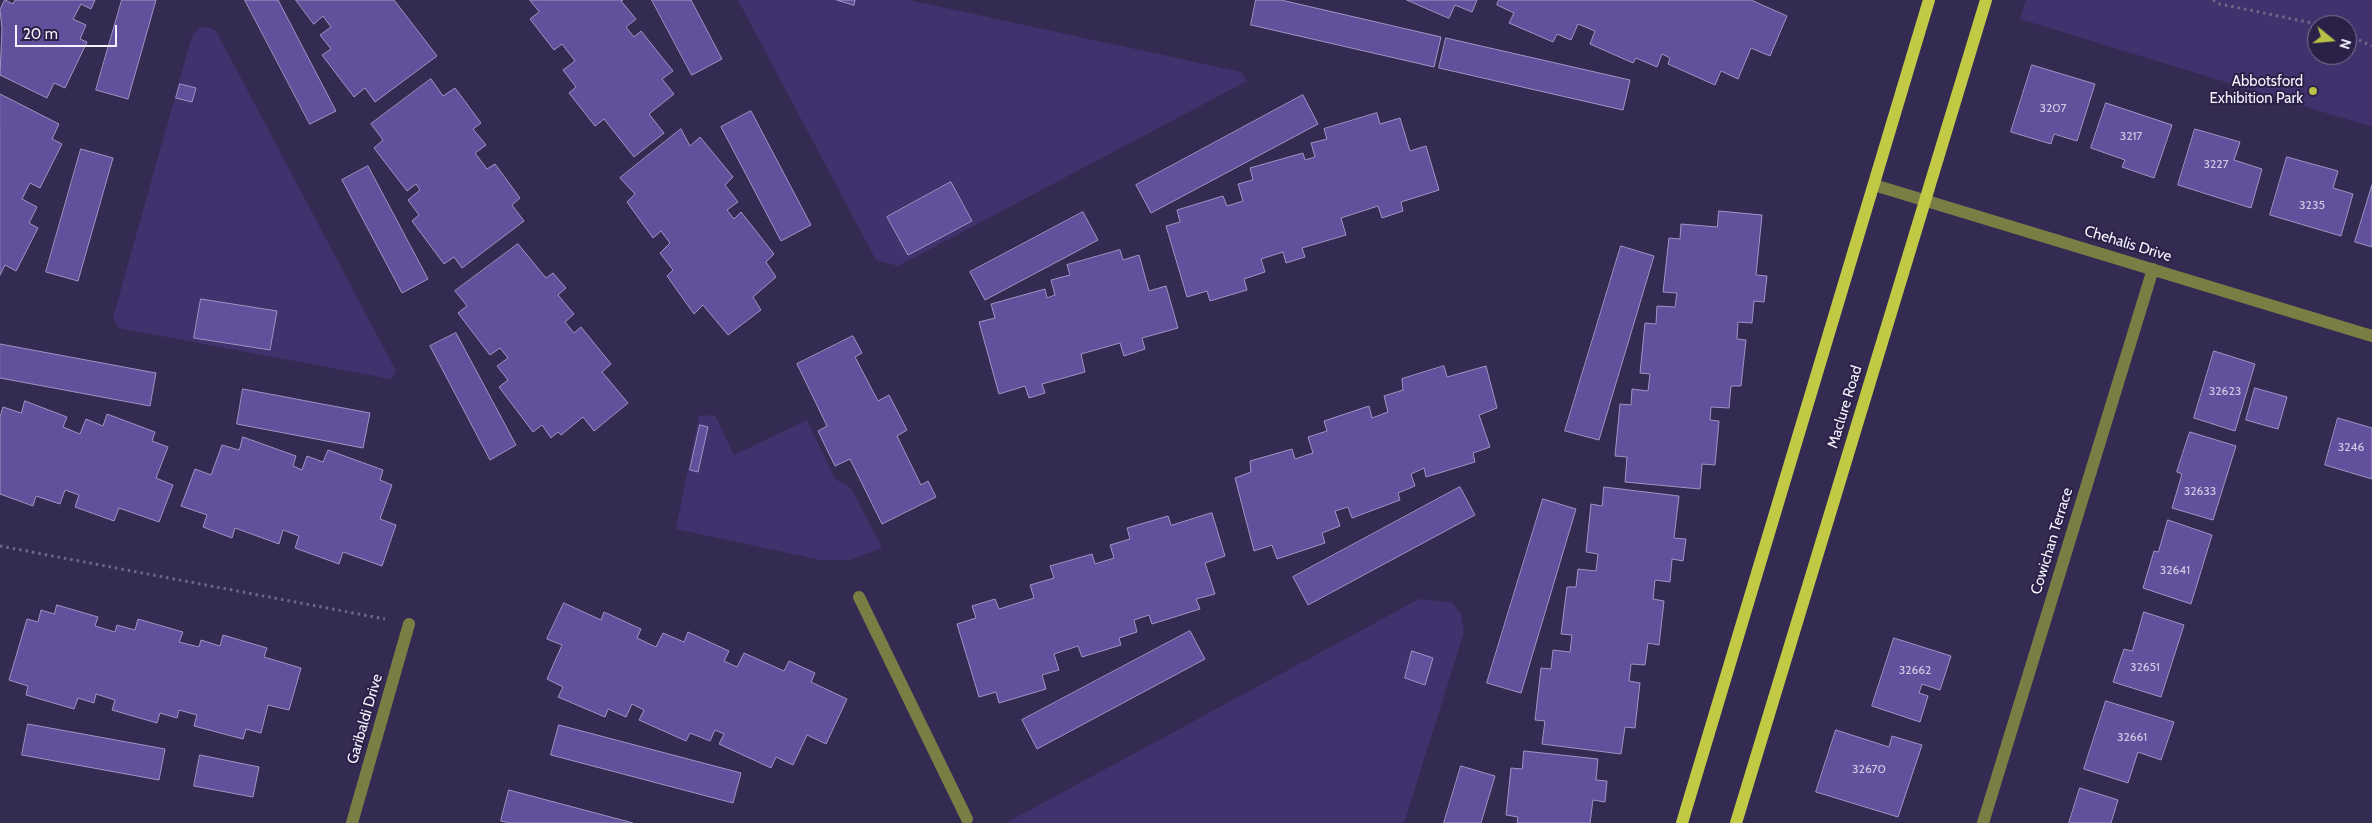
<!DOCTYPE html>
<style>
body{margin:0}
#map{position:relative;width:2372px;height:823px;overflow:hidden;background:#342b53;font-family:Cabin,sans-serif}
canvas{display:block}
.north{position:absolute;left:2307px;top:15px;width:50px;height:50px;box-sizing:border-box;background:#2b2148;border:1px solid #7b7590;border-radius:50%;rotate:107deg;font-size:14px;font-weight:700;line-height:20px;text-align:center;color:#f4f3fd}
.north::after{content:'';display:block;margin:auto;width:18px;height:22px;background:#b9c046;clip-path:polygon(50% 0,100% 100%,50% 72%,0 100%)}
.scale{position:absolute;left:15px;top:25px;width:102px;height:22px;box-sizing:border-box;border:2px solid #f4f3fd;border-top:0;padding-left:6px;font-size:15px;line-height:18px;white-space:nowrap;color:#f4f3fd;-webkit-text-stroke:4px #2b2148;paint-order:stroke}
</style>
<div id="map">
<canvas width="2372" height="823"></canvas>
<div class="north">N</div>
<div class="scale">20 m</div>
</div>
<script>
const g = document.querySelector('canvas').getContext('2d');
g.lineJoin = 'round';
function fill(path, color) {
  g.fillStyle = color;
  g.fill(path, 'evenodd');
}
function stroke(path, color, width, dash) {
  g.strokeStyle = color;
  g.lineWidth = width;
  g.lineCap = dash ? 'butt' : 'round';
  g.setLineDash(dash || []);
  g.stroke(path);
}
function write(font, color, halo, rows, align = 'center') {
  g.font = font + ' Cabin,sans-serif';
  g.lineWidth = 4;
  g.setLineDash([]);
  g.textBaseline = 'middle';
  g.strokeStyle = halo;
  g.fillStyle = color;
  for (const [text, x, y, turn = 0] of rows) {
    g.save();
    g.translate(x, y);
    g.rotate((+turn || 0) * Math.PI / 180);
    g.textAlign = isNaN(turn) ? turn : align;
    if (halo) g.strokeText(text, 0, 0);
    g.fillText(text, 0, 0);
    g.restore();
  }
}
fill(new Path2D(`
 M738,0H909L1241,72L1247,81L898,266L876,260Z
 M2026,0H2372V127L2020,19ZM2317,25H2347V55H2317Z
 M208,27L216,31L396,371L391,379L119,328L113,318L192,36L199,28Z
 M715,415L734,455L807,420L835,479L851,488L882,548L850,560H821L676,529L699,416Z
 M1419,599L1452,603L1461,614L1464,632L1404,823H1006Z`), '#41326d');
const building = new Path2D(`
 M5,0L13,4L15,0H95L91,9L81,4L73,19L86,25L80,39L87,42L65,88L54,83L47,98L0,75L2,28L0,10Z
 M122,0H156L128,99L96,90Z
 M245,0H278L336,111L310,124Z
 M296,0H394L437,56L375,102L365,88L354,97L322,55L331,49L320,35L331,27L323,16L314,24Z
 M530,0H623L621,1L636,19L626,27L634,37L641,31L673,71L662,79L674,94L649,114L664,133L634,157L604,119L595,126L569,93L576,87L563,70L575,61L562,44L554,50L530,19L539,12Z
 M652,0H691L722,59L692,75Z
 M837,0H855L854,5Z
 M1256,0H1281L1441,37L1434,67L1251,25Z
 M1407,0H1477L1472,12L1455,5L1449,18Z
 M1499,0H1751L1787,16L1770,56L1751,48L1738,79L1721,71L1715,85L1668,64L1670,58L1662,54L1657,67L1636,58L1633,63L1590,44L1595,31L1578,24L1571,40L1557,34L1553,42L1509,23L1514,13L1497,5Z
 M1446,38L1630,80L1623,110L1439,68Z
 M2032,65L2095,84L2077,141L2054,134L2051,144L2011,132Z
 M431,79L443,96L455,88L481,123L473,129L486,145L475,153L487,169L495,164L520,198L512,205L524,221L462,268L454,257L444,264L412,221L419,215L408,200L420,190L416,184L407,191L374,148L383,140L371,124Z
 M180,84L196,88L192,102L176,98Z
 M0,94L59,124L52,139L62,144L40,188L30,183L22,199L37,207L29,223L38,228L16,271L5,265L0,275Z
 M1303,95L1318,124L1151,213L1136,185Z
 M2106,103L2172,125L2154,178L2122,167L2125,160L2091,148Z
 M751,111L811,225L781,241L721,127Z
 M1377,113L1380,124L1400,118L1410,151L1426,146L1439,190L1401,202L1403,211L1382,218L1378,206L1341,218L1346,235L1302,248L1305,257L1286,263L1283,252L1261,259L1265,272L1244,279L1247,290L1210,301L1207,291L1187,297L1166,226L1180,222L1177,210L1223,196L1227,206L1243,201L1238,184L1253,180L1250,168L1303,153L1305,160L1315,157L1311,143L1327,139L1324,129Z
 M681,129L690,146L700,137L733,177L725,185L738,202L727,210L734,219L741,212L774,254L766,262L776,277L753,297L761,310L728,335L703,305L694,314L667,276L673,270L660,253L670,243L661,231L653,238L627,202L635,194L620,178Z
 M2195,129L2240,142L2234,160L2262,169L2251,208L2178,185Z
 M81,149L113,158L78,281L46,272Z
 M2287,157L2338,171L2333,188L2353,194L2341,236L2270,215Z
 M368,166L428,279L402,293L342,180Z
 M951,182L972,221L908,255L887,217Z
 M2372,185V247L2355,242Z
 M1719,211L1762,215L1756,275L1767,276L1764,302L1754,301L1752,323L1738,322L1737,339L1746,340L1741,386H1731L1729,408L1711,407L1710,420L1719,421L1715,465L1702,464L1700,489L1625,482L1627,457L1615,456L1620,404L1631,405L1632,389L1648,391L1650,374L1640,373L1645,323L1656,324L1657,306L1675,307L1677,293L1663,292L1669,238L1680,239L1681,224L1717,227Z
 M1083,212L1098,240L985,300L970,272Z
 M518,244L546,278L553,273L566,288L558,295L574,314L565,322L574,333L581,327L611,364L602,372L628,403L594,431L583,417L561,435L558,432L551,438L542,425L533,432L499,387L508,380L497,366L508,358L500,348L490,355L458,313L467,306L455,291Z
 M1621,246L1654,256L1599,440L1565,431Z
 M1120,250L1123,260L1139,255L1149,291L1166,286L1178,328L1142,338L1145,349L1124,356L1120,343L1081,354L1085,372L1042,384L1045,393L1029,398L1025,386L999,394L979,322L995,318L991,304L1045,289L1047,298L1055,295L1051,280L1070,275L1067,265Z
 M201,299L277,311L270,350L194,338Z
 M456,333L516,445L490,460L430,346Z
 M853,336L862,353L855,357L878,401L889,395L907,430L897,436L921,485L928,481L936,497L882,524L850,459L835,466L818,431L827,426L797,364Z
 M0,344L156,373L150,406L0,378Z
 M2214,351L2255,364L2235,431L2194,418Z
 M1444,366L1447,377L1486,366L1497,408L1479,415L1490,447L1473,453L1475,462L1426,477L1424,468L1411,474L1415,486L1398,493L1400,500L1352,518L1348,507L1335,511L1340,526L1322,533L1325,543L1277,559L1272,545L1254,551L1235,478L1251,472L1250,461L1292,449L1295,459L1313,453L1308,437L1327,431L1324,421L1369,406L1372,418L1388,412L1384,396L1403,390L1402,379Z
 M2255,388L2287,397L2278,429L2246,420Z
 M243,389L370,413L363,448L237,424Z
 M25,401L67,417L63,427L80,434L86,419L103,426L107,414L155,432L152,441L168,447L156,478L173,485L159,522L119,508L114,521L75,507L79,495L65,490L60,504L36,496L33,506L0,494V417L3,407L21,413Z
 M2338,418L2372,428V479L2325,465Z
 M700,425L708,427L698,472L690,470Z
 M2190,432L2236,446L2213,520L2172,508L2182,474L2177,472Z
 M243,437L296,456L293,466L302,470L307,456L323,462L328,450L383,470L380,480L392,485L380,519L396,525L382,566L343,552L339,564L295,548L299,536L283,530L279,544L235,528L232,538L203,527L207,515L181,506L195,469L211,475L222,445L239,450Z
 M1460,487L1475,515L1308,605L1293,577Z
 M1604,487L1679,496L1674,538L1686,539L1683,561L1672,559L1670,582L1655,580L1653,599L1664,601L1659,645L1648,643L1645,665L1631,664L1629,681L1640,683L1635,728L1625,727L1621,754L1542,744L1545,721L1535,720L1541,668L1551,669L1553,650L1570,652L1572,635L1561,634L1567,587H1576L1578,569L1596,571L1598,554L1586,552L1591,504L1602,506Z
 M1543,499L1576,509L1521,693L1487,683Z
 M1212,513L1225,556L1205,563L1215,594L1196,599L1200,609L1152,624L1149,615L1134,620L1137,632L1119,638L1121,645L1082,657L1078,646L1054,654L1059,670L1042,675L1046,689L999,703L996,692L979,697L957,624L976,618L972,606L995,599L999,609L1034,598L1030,585L1054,578L1050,566L1092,554L1095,564L1114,558L1110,545L1130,539L1127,528L1168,516L1171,525Z
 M2168,520L2212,535L2191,604L2143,588L2154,551L2158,552Z
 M564,603L601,620L604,612L641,629L637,638L656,647L663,633L684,642L688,632L729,651L724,661L737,667L744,653L784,671L789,661L815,673L811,682L847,699L826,744L807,735L793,765L776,757L771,768L719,744L724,734L715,730L710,741L690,733L686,741L639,720L644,710L632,704L626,717L608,709L605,717L558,697L563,687L547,679L562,645L547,639Z
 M57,605L98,617L95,626L115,632L117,625L135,630L138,619L183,632L179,642L199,647L201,640L220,646L223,635L267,648L264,657L301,668L289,710L268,705L261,733L246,729L243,739L194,726L197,715L179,710L177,718L160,713L157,723L112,710L115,700L96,694L94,703L78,698L74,709L26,695L28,686L9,680L27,619L38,622L41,610L54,614Z
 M2144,612L2184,625L2161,697L2113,682L2124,649L2132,651Z
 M1190,631L1205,659L1037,749L1022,720Z
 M1894,638L1951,656L1940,690L1922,684L1919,693L1928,696L1920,722L1872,706Z
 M1412,651L1433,658L1425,685L1405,678Z
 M2106,701L2174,722L2161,760L2138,752L2128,783L2084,769Z
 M28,724L165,749L159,780L22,755Z
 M559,725L741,773L733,803L551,755Z
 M1836,730L1889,747L1892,736L1922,745L1898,817L1816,792Z
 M1524,751L1598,759L1596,780L1607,781L1605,802L1593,800L1590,823H1517L1518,817L1506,815L1511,768L1522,769Z
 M200,755L259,767L253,797L194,786Z
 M1461,766L1495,776L1481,823H1444Z
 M2080,788L2118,800L2111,823H2069Z
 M509,790L633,823H510L501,821Z`);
fill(building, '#63509c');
stroke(building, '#9d95c4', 1);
stroke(new Path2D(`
 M2213,0L2220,4L2322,25
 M2347,35L2372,46
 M0,546L385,619`), '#6e6786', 3, [2.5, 4]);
stroke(new Path2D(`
 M1874,185L2372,336
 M859,597L967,819
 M352,823L409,624
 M1983,823L2153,269`), '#7a7e44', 12);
stroke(new Path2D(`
 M1682,823L1929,0
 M1736,823L1986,0`), '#c1c945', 12);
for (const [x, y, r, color] of [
 [2313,91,5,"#b9c046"]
]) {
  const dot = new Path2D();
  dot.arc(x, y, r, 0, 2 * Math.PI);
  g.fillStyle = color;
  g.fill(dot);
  stroke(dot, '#2b2148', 2);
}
write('12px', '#d0cae5', null, [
 ["3207",2053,108],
 ["3217",2131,136],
 ["3227",2216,164],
 ["3235",2312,205],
 ["32623",2225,391],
 ["3246",2351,447],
 ["32633",2200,491],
 ["32641",2175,570],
 ["32651",2145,667],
 ["32662",1915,670],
 ["32661",2132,737],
 ["32670",1869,769]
]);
write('15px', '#f4f3fd', '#2b2148', [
 ["Abbotsford",2303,82],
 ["Exhibition Park",2303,99]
], 'right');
write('15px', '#f4f3fd', '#2b2148', [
 ["Chehalis Drive",2128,244,17],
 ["Maclure Road",1845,407,-73],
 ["Cowichan Terrace",2052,541,-73],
 ["Garibaldi Drive",365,719,-74]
]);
</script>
